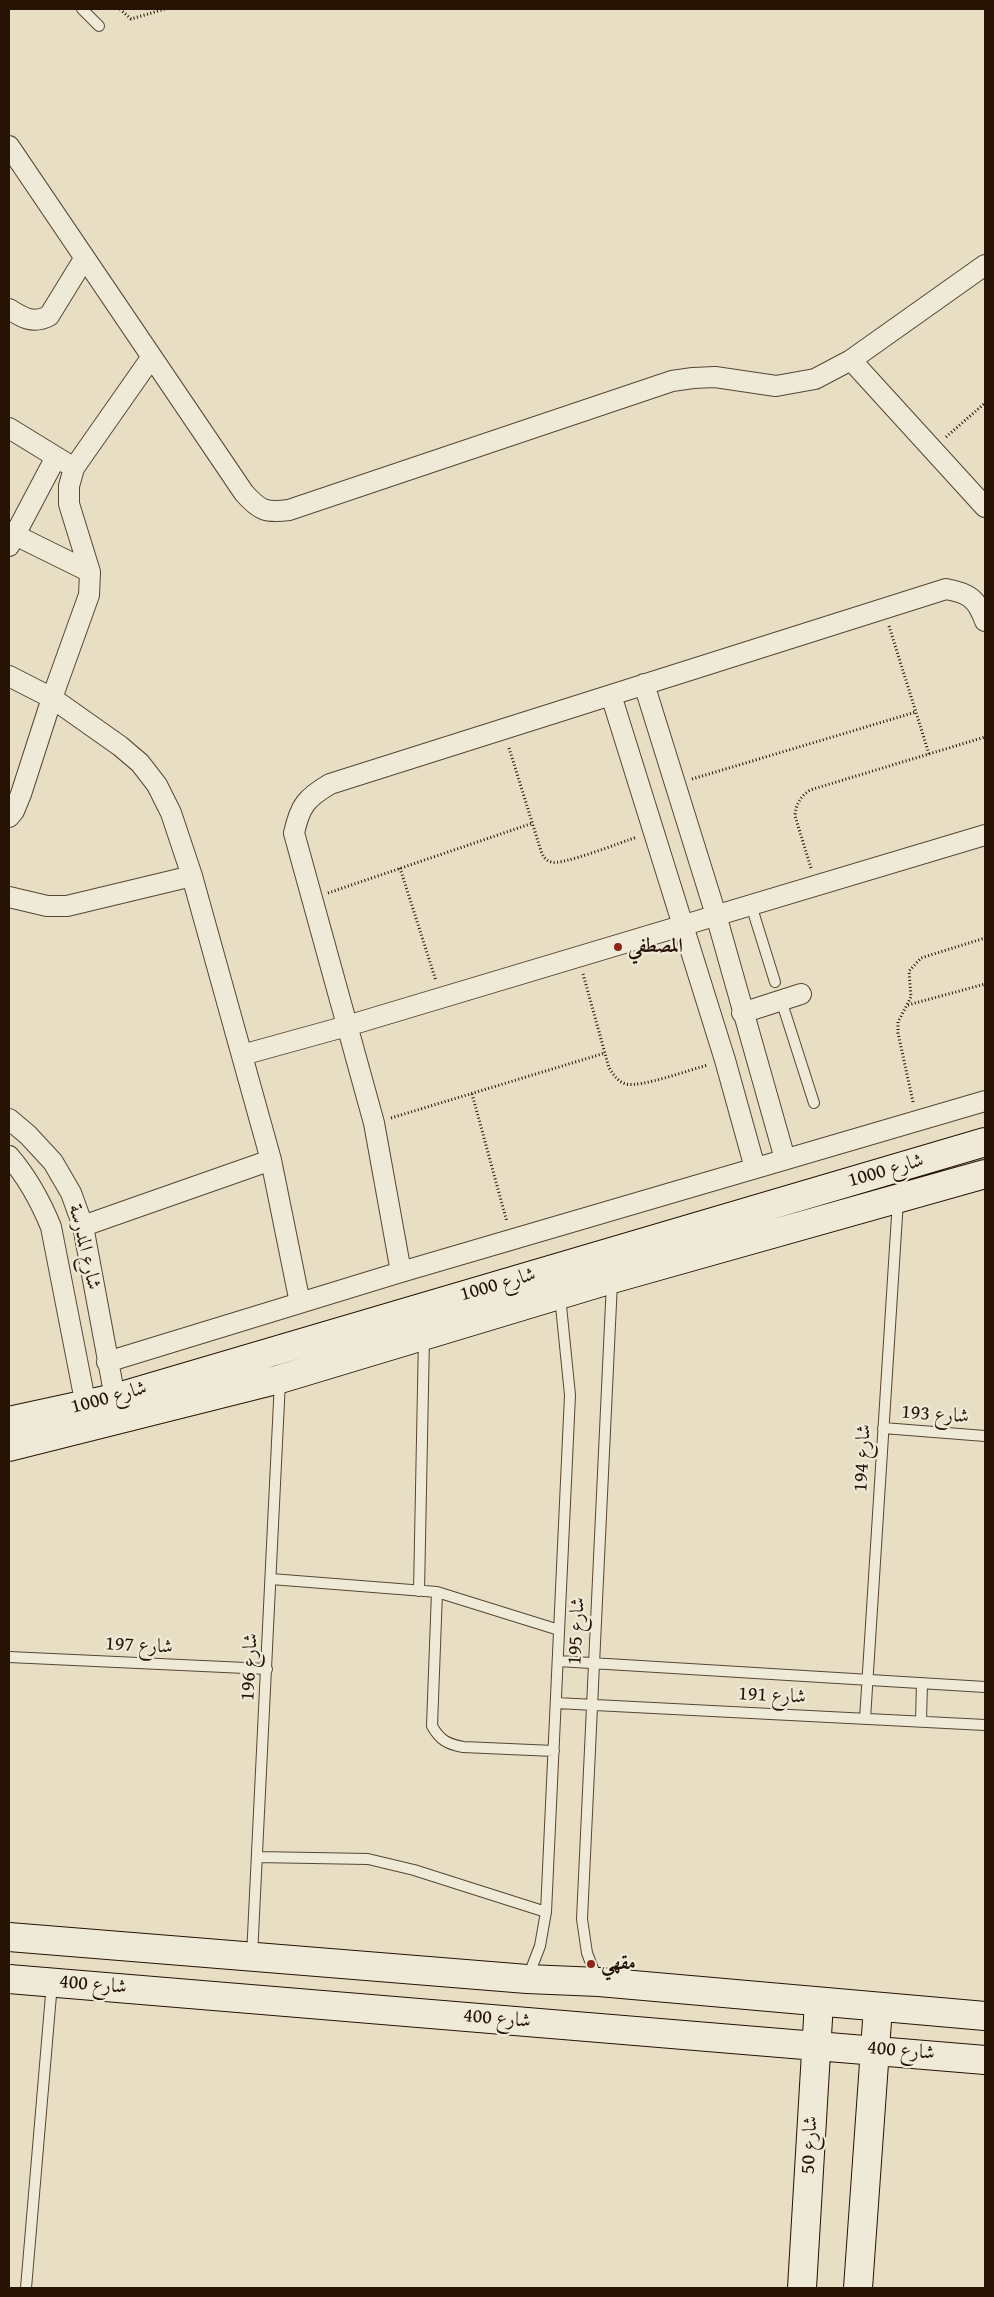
<!DOCTYPE html>
<meta charset="utf-8">
<style>
body{margin:0}
#map{position:relative;width:994px;height:2297px;overflow:hidden;background:#e7dec3;font-family:"Gentium Book Plus",serif}
canvas{display:block}
.frame{position:absolute;inset:0;border:10px solid #261304;pointer-events:none}
</style>
<div id="map">
<canvas width="994" height="2297"></canvas>
<div class="frame"></div>
</div>
<script>
const g = document.querySelector('canvas').getContext('2d');
g.lineJoin = 'round';
function stroke(path, color, width, dash) {
  g.strokeStyle = color;
  g.lineWidth = width;
  g.lineCap = dash ? 'butt' : 'round';
  g.setLineDash(dash || []);
  g.stroke(path);
}
function write(font, color, halo, rows, align = 'center') {
  g.font = font + ' "Gentium Book Plus",Amiri,serif';
  g.lineWidth = 4.5;
  g.setLineDash([]);
  g.textBaseline = 'middle';
  g.strokeStyle = halo;
  g.fillStyle = color;
  for (const [text, x, y, turn = 0] of rows) {
    g.save();
    g.translate(x, y);
    g.rotate((+turn || 0) * Math.PI / 180);
    g.textAlign = isNaN(turn) ? turn : align;
    if (halo) g.strokeText(text, 0, 0);
    g.fillText(text, 0, 0);
    g.restore();
  }
}
const lane = new Path2D(`
 M82,9L99,26
 M751,905L775,982
 M781,1000L814,1103
 M883,1428L985,1436
 M271,1579L437,1592L559,1630
 M419,1591L424,1337
 M437,1592L432,1726C440,1740 447,1744 463,1747L554,1751
 M9,1657L267,1669
 M558,1661L985,1687
 M556,1703L985,1725
 M865,1719L898,1200
 M921,1721L922,1683
 M257,1857L368,1859L414,1870L546,1912
 M252,1956L280,1381
 M528,1977L540,1946L546,1912L570,1395L560,1296
 M597,1979L587,1953L582,1919L612,1282
 M26,2288L52,1983`);
const street = new Path2D(`
 M9,146L244,493C260,511 266,513 289,510L672,381L693,378L715,377L776,386L815,379L851,360L985,265
 M9,309C23,318 33,324 49,316L84,259
 M851,360L985,507
 M9,428L66,463
 M9,532L90,572
 M9,546L56,457
 M9,676L52,698L120,746L140,763L157,785L171,813L192,876L271,1160L300,1303
 M644,684L716,915L785,1159
 M611,695L725,1060L755,1168
 M9,817L14,811L21,794L52,698L89,595L90,572L69,504V486L74,468L151,358
 M9,897L47,906H67L192,876
 M742,1013L801,994
 M242,1055L347,1026L985,835
 M9,1119L28,1135L53,1162L71,1193L83,1226L115,1398
 M9,1156C28,1178 40,1200 51,1227L86,1406
 M83,1226L271,1160
 M401,1272L374,1123L294,833C300,806 306,798 330,784L946,589C969,593 977,599 985,621
 M107,1362L401,1272L985,1101`);
const secondary = new Path2D(`
 M9,1421L115,1398L985,1142
 M9,1447L280,1379L612,1279L985,1174
 M9,1937L527,1979L599,1982L985,2016
 M9,1979L985,2060
 M802,2288L819,2002
 M858,2288L878,2007`);
stroke(lane, '#564634', 12);
stroke(street, '#564634', 22);
stroke(secondary, '#261304', 30);
stroke(new Path2D(`
 M120,9L131,19L165,9
 M946,437L985,403
 M889,626L929,754
 M509,748L541,851C543,856 545,860 551,862C561,866 622,842 637,837
 M692,779L916,712
 M400,868L436,981
 M811,868L795,816C796,804 800,797 810,790L985,737
 M328,893L533,823
 M583,974L609,1068C614,1075 618,1082 626,1084C640,1088 692,1069 708,1065
 M908,1005L985,984
 M472,1094L507,1222
 M913,1102L898,1033V1022L911,997L909,971L921,958L985,938
 M391,1118L605,1053`), '#261304', 3, [1, 2.5]);
stroke(lane, '#efead8', 10);
stroke(street, '#efead8', 20);
stroke(secondary, '#efead8', 28);
for (const [x, y, r, color] of [
 [618,947,5,"#8f2418"],
 [591,1964,5,"#8f2418"]
]) {
  const dot = new Path2D();
  dot.arc(x, y, r, 0, 2 * Math.PI);
  g.fillStyle = color;
  g.fill(dot);
  stroke(dot, '#efead8', 2);
}
write('bold 20px', '#261304', '#efead8', [
 ["المصطفي",628,947],
 ["مقهي",601,1964]
], 'left');
write('20px', '#261304', '#efead8', [
 ["شارع 1000",886,1171,-16],
 ["شارع المدرسة",84,1247,77],
 ["شارع 1000",498,1285,-16],
 ["شارع 1000",109,1398,-15],
 ["شارع 193",935,1415,4],
 ["شارع 194",863,1458,-87],
 ["شارع 195",577,1631,-87],
 ["شارع 197",139,1646,3],
 ["شارع 196",250,1667,-87],
 ["شارع 191",772,1696,3],
 ["شارع 400",93,1985,5],
 ["شارع 400",497,2019,5],
 ["شارع 400",901,2051,5],
 ["شارع 50",810,2145,-87]
]);
</script>
